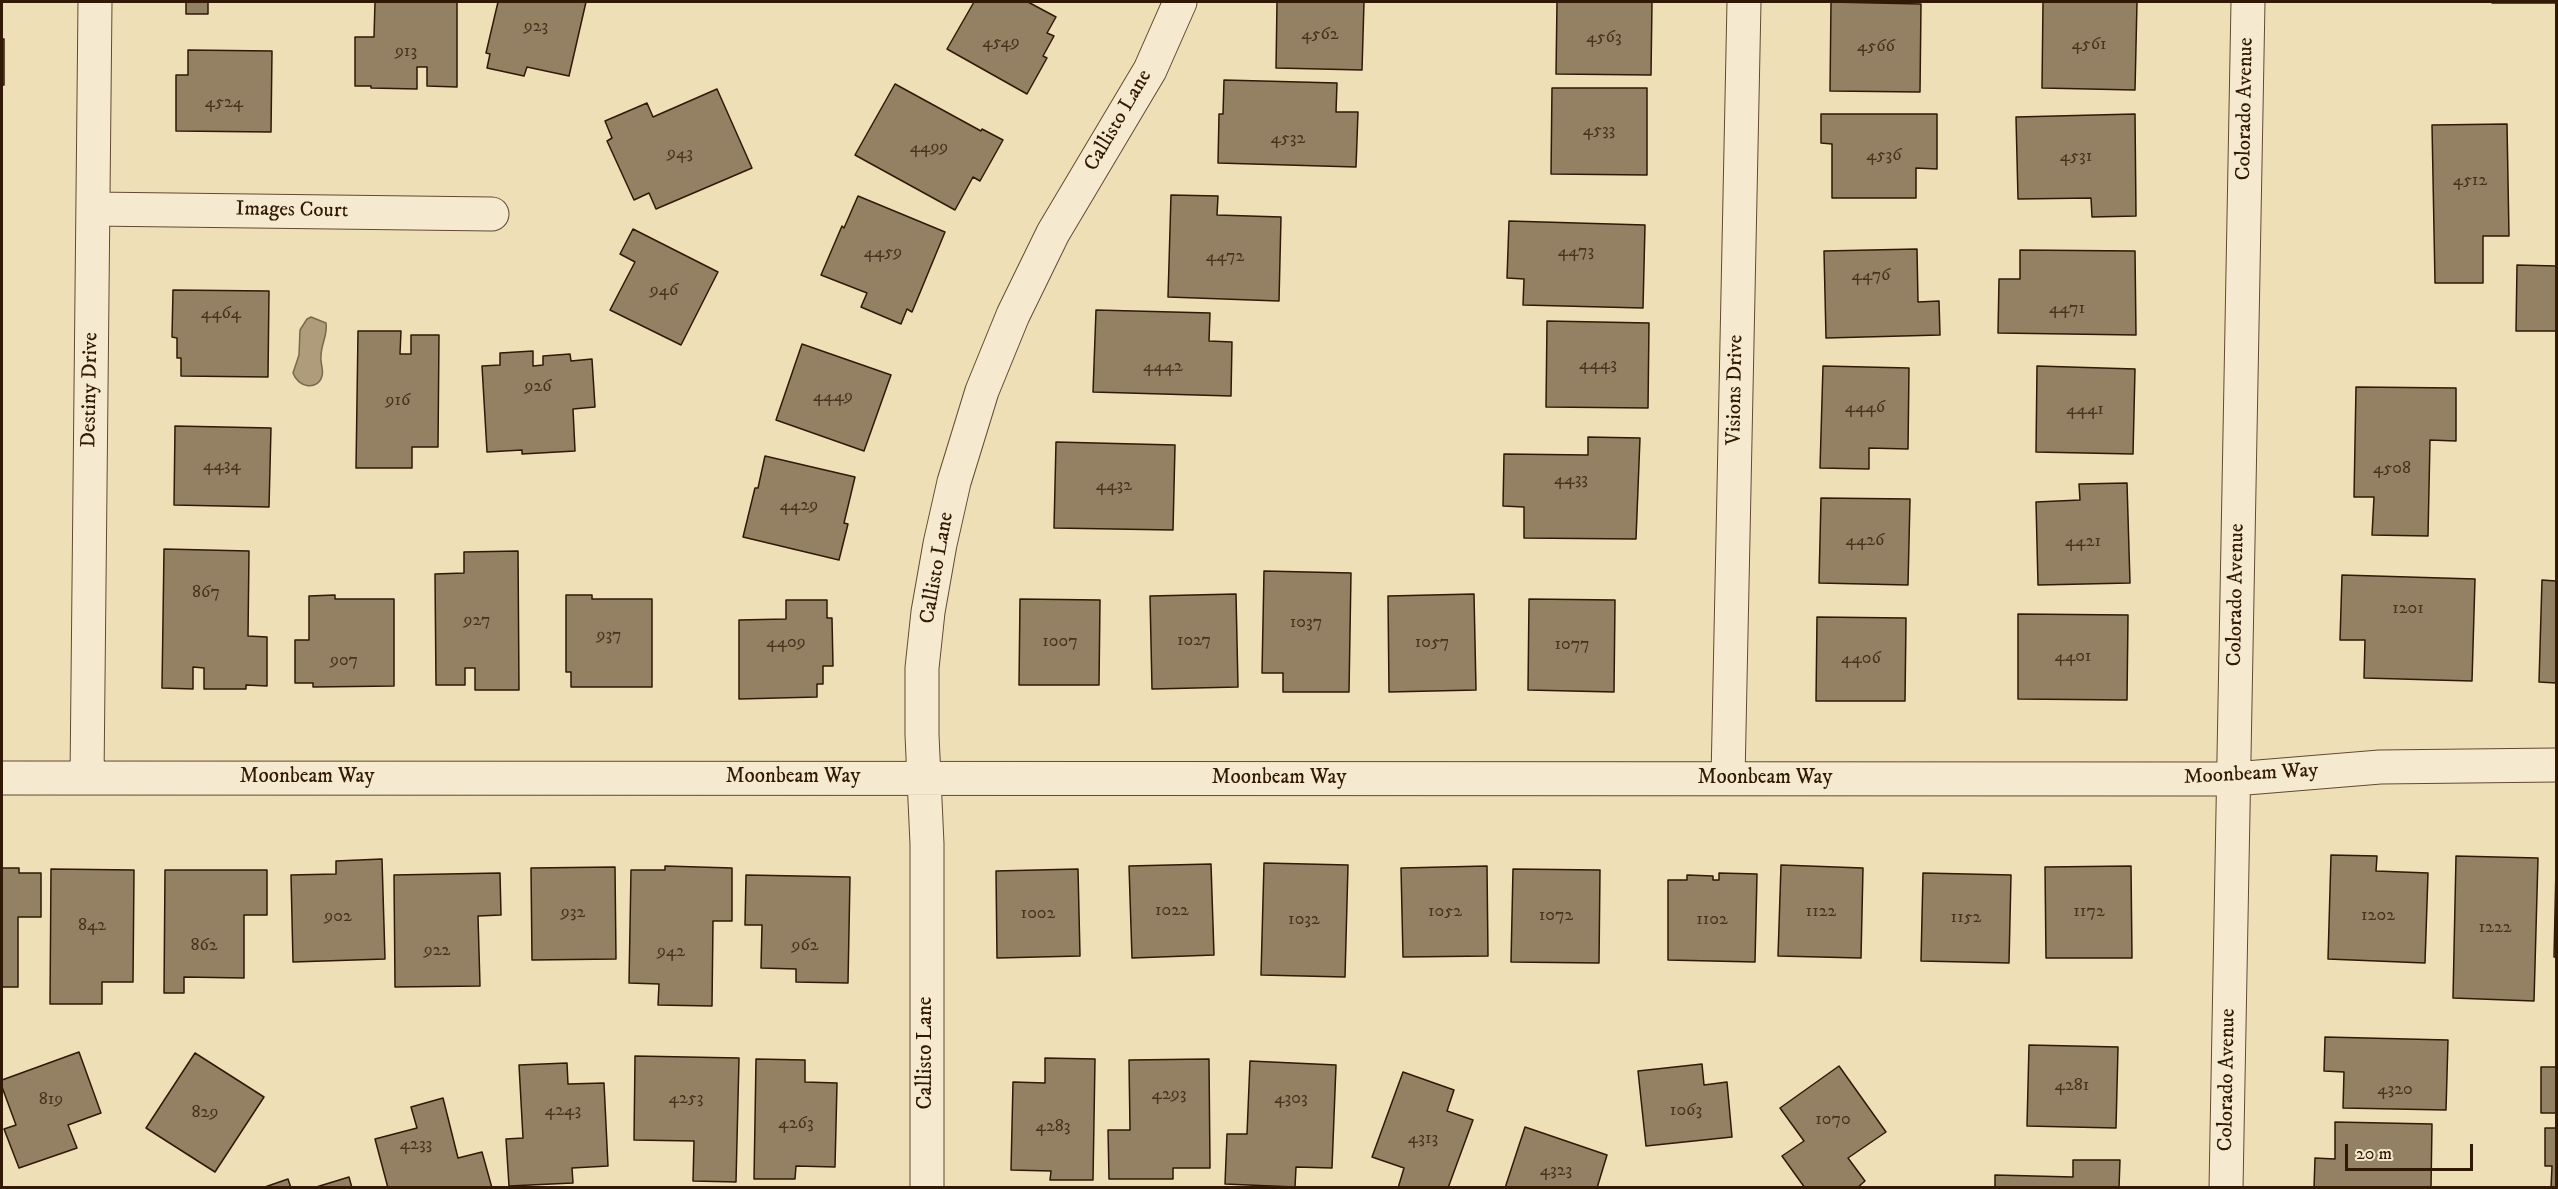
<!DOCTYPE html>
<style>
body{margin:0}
#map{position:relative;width:2558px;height:1189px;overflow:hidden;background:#efdfb6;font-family:"IM FELL DW Pica",serif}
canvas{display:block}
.frame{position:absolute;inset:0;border:3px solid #311906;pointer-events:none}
.scale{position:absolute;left:2345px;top:1144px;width:128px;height:27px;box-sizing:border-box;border:3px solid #311906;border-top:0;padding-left:8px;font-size:18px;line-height:21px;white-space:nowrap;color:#311906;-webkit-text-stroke:4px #f5ead0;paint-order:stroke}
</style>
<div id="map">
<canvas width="2558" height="1189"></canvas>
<div class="frame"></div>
<div class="scale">20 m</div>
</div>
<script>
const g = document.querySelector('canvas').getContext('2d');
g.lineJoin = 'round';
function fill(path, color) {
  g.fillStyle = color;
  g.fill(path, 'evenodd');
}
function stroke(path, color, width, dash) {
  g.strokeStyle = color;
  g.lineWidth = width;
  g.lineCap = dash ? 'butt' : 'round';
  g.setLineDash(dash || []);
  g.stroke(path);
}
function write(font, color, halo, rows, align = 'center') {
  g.font = font + ' "IM FELL DW Pica",serif';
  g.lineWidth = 4.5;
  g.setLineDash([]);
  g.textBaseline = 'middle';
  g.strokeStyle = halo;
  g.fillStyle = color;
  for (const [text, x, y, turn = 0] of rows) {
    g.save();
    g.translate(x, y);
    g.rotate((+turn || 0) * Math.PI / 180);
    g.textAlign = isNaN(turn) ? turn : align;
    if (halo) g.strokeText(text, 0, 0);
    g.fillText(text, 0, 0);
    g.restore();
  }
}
const water = new Path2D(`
 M311,317L326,323C328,335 321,344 321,356C320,363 324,370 322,376C318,391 298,388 293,373L299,355L300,330L307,319Z`);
fill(water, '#ae9c7a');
stroke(water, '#7c684c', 1.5);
const building = new Path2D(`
 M186,2H208V14H186Z
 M375,2H457V87L427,86V67H417V89L371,88V86H355V37H374Z
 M498,2H586L569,76L527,67L524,76L487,68L490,54L486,53Z
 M974,2H1028L1056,17L1047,33L1054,36L1043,56L1047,58L1027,94L947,49Z
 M1277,2H1364L1362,70L1276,68Z
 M1557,2H1652L1651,75L1556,74Z
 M1831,2L1921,4L1920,92L1830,91Z
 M2043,2H2137L2135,90L2042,88Z
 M2492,2H2556V3H2492Z
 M2,39H4V85H2Z
 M188,50L272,51L271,132L176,131V75H188Z
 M1224,80L1337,83L1336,112H1358L1356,167L1218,163L1219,114H1223Z
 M895,84L981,131L982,129L1003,140L980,181L973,177L955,210L855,155Z
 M1552,88H1647V175L1551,174Z
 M717,89L752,168L656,209L649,193L634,200L607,141L612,138L605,121L647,103L653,117Z
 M1821,114H1937V169L1916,168V198H1832V144L1821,143Z
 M2135,114L2136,216L2092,217L2091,198L2018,199L2016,117Z
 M2507,124L2509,236H2483V283H2435L2432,125Z
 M1171,195L1218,196L1217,215L1281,217L1279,301L1168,297Z
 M858,196L945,232L912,312L907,309L901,324L861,307L867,293L821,275L842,226L844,228Z
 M1509,221L1645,225L1643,308L1523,305L1524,279L1507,278Z
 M633,229L718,272L681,345L610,310L635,262L620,254Z
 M1917,249L1918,302L1939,301L1940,335L1826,338L1824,251Z
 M2020,250L2135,251L2136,335L1998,333L1999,279H2020Z
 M2517,265L2556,266V331H2516Z
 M173,290L269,291L268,377L181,376V358H177V338L172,337Z
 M1096,310L1210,313L1209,341L1232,342L1231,396L1093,392Z
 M1547,321L1649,323L1648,408L1546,407Z
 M358,331H401L400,354H411V335H439L438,447H412V468H356Z
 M802,344L891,375L864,451L776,420Z
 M533,351V366L543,365V356L570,354L571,361L592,359L595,407L573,409L575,451L522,454V450L487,452L482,366L500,365V353Z
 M1823,366L1909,368L1908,449L1869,448V469L1820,468Z
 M2037,366L2135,369L2133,454L2036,452Z
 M2356,387L2456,388V441L2430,440L2428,536L2372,535L2374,497H2354Z
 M175,426L271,428L269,507L174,505Z
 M1588,437L1640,438L1636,539L1524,538V507L1503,506L1504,454L1588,455Z
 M1056,442L1175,445L1173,530L1054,528Z
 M765,456L855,477L844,523L848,524L839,560L743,537L755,488H758Z
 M2127,483L2130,583L2038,585L2036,502L2080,500L2079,484Z
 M1821,498L1910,499L1908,585L1819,583Z
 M164,549L249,551L248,636L267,637V686L246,685V689H204V668L193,667V689L162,688Z
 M518,551L519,690H475V668H465V685H436L435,574L464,573V552Z
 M1264,571L1351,573L1349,692H1283V673H1262Z
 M2342,575L2475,579L2472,681L2364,678L2365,640H2340Z
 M2542,580L2556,581V683L2539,682Z
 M1236,594L1238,687L1152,689L1150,596Z
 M1474,594L1476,690L1389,692L1388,596Z
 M335,595V599H394V686L313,687V683H295V640H309V596Z
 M566,595H592V599H652V687H571V672H566Z
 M1020,599L1100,600L1099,685H1019Z
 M1529,599L1615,600L1614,692L1528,690Z
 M786,600H827V618H832L833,666H823V684H817V697L739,699V620L786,619Z
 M2018,614L2128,615L2127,700L2018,699Z
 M1817,617L1906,618L1905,701H1816Z
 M2331,855L2377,856L2376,871L2428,873L2425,963L2328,959Z
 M2456,856L2538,858L2534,1001L2453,998Z
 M382,859L385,959L293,962L291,875L336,874V861Z
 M1264,863L1348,865L1345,977L1261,975Z
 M1211,864L1214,955L1132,958L1129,866Z
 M1781,865L1863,868L1861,958L1778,956Z
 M665,866L732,868V921H713L712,1006L658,1005L659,984L629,983L631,870H665Z
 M1487,866L1488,956L1403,957L1401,868Z
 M2131,866L2132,958H2046L2045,867Z
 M615,867L616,959L532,960L531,868Z
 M2,868H19V873H41V917H18V987H2Z
 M2556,868V957H2554Z
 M51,869L134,870L133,982H102V1004H50Z
 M1078,869L1080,956L997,958L996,871Z
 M1513,869L1600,870L1599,963L1511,962Z
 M165,870H267V915H244V978L184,977V993H164Z
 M500,873L501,915L478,916L480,986L395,987L394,875Z
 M1719,873L1757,874L1755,962L1668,960V880H1687V875L1713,876V880H1719Z
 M1923,873L2011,875L2009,963L1921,961Z
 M746,875L850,877L848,983L796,982V969L761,968L762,925H745Z
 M2325,1037L2448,1040L2446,1110L2343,1108L2344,1072L2324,1071Z
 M2029,1045L2118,1047L2116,1128L2027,1126Z
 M79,1052L101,1113L68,1125L77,1148L19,1168L4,1129L16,1125L2,1087V1080Z
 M195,1053L264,1097L215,1172L146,1128Z
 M635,1056L739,1058L736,1182L693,1181L694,1141L634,1140Z
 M1045,1058L1095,1059L1093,1180H1050L1051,1171L1011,1170L1013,1082L1045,1083Z
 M756,1059L805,1060V1082L837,1083L835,1167L796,1166L795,1179H754Z
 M1209,1059L1210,1168H1173V1179H1109L1108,1130H1130L1129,1060Z
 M1250,1061L1336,1065L1332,1168L1296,1167L1295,1187L1225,1184L1227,1134H1247Z
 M567,1063L568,1084L604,1083L608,1166L572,1168L573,1183L509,1186L506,1139L523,1138L519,1065Z
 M1702,1064L1704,1085L1727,1082L1732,1137L1646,1146L1638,1071Z
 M1839,1066L1886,1132L1848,1158L1865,1181L1857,1188H1805L1782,1156L1804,1141L1780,1108Z
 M2541,1067H2556V1113H2541Z
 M1403,1072L1454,1090L1447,1111L1473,1120L1448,1188H1398L1404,1168L1372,1157Z
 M443,1098L458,1158L482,1152L492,1188H388L375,1139L417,1128L411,1107Z
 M2335,1122L2432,1124L2431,1188H2314L2315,1158L2335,1159Z
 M1525,1127L1607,1155L1597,1188H1505Z
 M2545,1128H2556V1188H2551L2552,1166H2545Z
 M2073,1160H2120L2119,1188H1995V1175L2073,1177Z
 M349,1177L352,1188H313Z
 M288,1179L291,1188H262Z`);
fill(building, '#948062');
stroke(building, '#311906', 1.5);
const minor = new Path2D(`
 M93,209L492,214
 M2,778L2234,779L2380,767L2556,765
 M87,778L95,2
 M1728,779L1744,2
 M927,1188V844L922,735V668L928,612L940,544L954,482L982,391L1013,315L1053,233L1150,70L1180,2
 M2226,1188L2248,2`);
stroke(minor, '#604a32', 35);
stroke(minor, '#f5ead0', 33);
write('18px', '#4a331d', null, [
 ["923",536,27],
 ["4562",1320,35],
 ["4563",1604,38],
 ["4549",1001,43],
 ["4561",2089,45],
 ["4566",1876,47],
 ["913",406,52],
 ["4524",224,103],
 ["4533",1599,131],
 ["4532",1288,139],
 ["4499",929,148],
 ["943",680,154],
 ["4536",1884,156],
 ["4531",2076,157],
 ["4512",2470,181],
 ["4473",1576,252],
 ["4459",883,253],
 ["4472",1225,257],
 ["4476",1871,276],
 ["946",664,291],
 ["4471",2067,309],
 ["4464",221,314],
 ["4443",1598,365],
 ["4442",1163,367],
 ["926",538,387],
 ["4449",833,397],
 ["916",398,401],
 ["4446",1865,408],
 ["4441",2085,410],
 ["4434",222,466],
 ["4508",2392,469],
 ["4433",1571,480],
 ["4432",1114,486],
 ["4429",799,506],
 ["4426",1865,541],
 ["4421",2083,542],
 ["867",206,593],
 ["1201",2408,609],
 ["927",477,621],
 ["1037",1306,623],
 ["937",609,636],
 ["1027",1194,641],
 ["1007",1060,642],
 ["4409",786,643],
 ["1057",1432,643],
 ["1077",1572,645],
 ["4401",2073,657],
 ["4406",1861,659],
 ["907",344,661],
 ["1022",1172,911],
 ["1052",1445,912],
 ["1122",1821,912],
 ["1172",2089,912],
 ["932",573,913],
 ["1002",1038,914],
 ["1072",1556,916],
 ["1202",2378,916],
 ["902",338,917],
 ["1152",1966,918],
 ["1032",1304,920],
 ["1102",1712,920],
 ["842",92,926],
 ["1222",2495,928],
 ["862",204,946],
 ["962",805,946],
 ["922",437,951],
 ["942",671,952],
 ["4281",2072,1086],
 ["4320",2395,1090],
 ["4293",1169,1095],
 ["4253",686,1099],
 ["4303",1291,1099],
 ["819",51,1100],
 ["4243",563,1111],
 ["1063",1686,1111],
 ["829",205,1113],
 ["1070",1833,1120],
 ["4263",796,1124],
 ["4283",1053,1127],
 ["4313",1423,1139],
 ["4233",416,1145],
 ["4323",1556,1171]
]);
write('21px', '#311906', '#f5ead0', [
 ["Colorado Avenue",2246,109,-89],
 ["Callisto Lane",1119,121,-60],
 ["Images Court",292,211,1],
 ["Destiny Drive",91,390,-89],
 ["Visions Drive",1736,390,-89],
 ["Callisto Lane",938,568,-80],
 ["Colorado Avenue",2237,595,-89],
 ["Moonbeam Way",2251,775,-3],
 ["Moonbeam Way",307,778],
 ["Moonbeam Way",793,778],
 ["Moonbeam Way",1279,779],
 ["Moonbeam Way",1765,779],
 ["Callisto Lane",927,1053,-90],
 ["Colorado Avenue",2228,1080,-89]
]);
</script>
